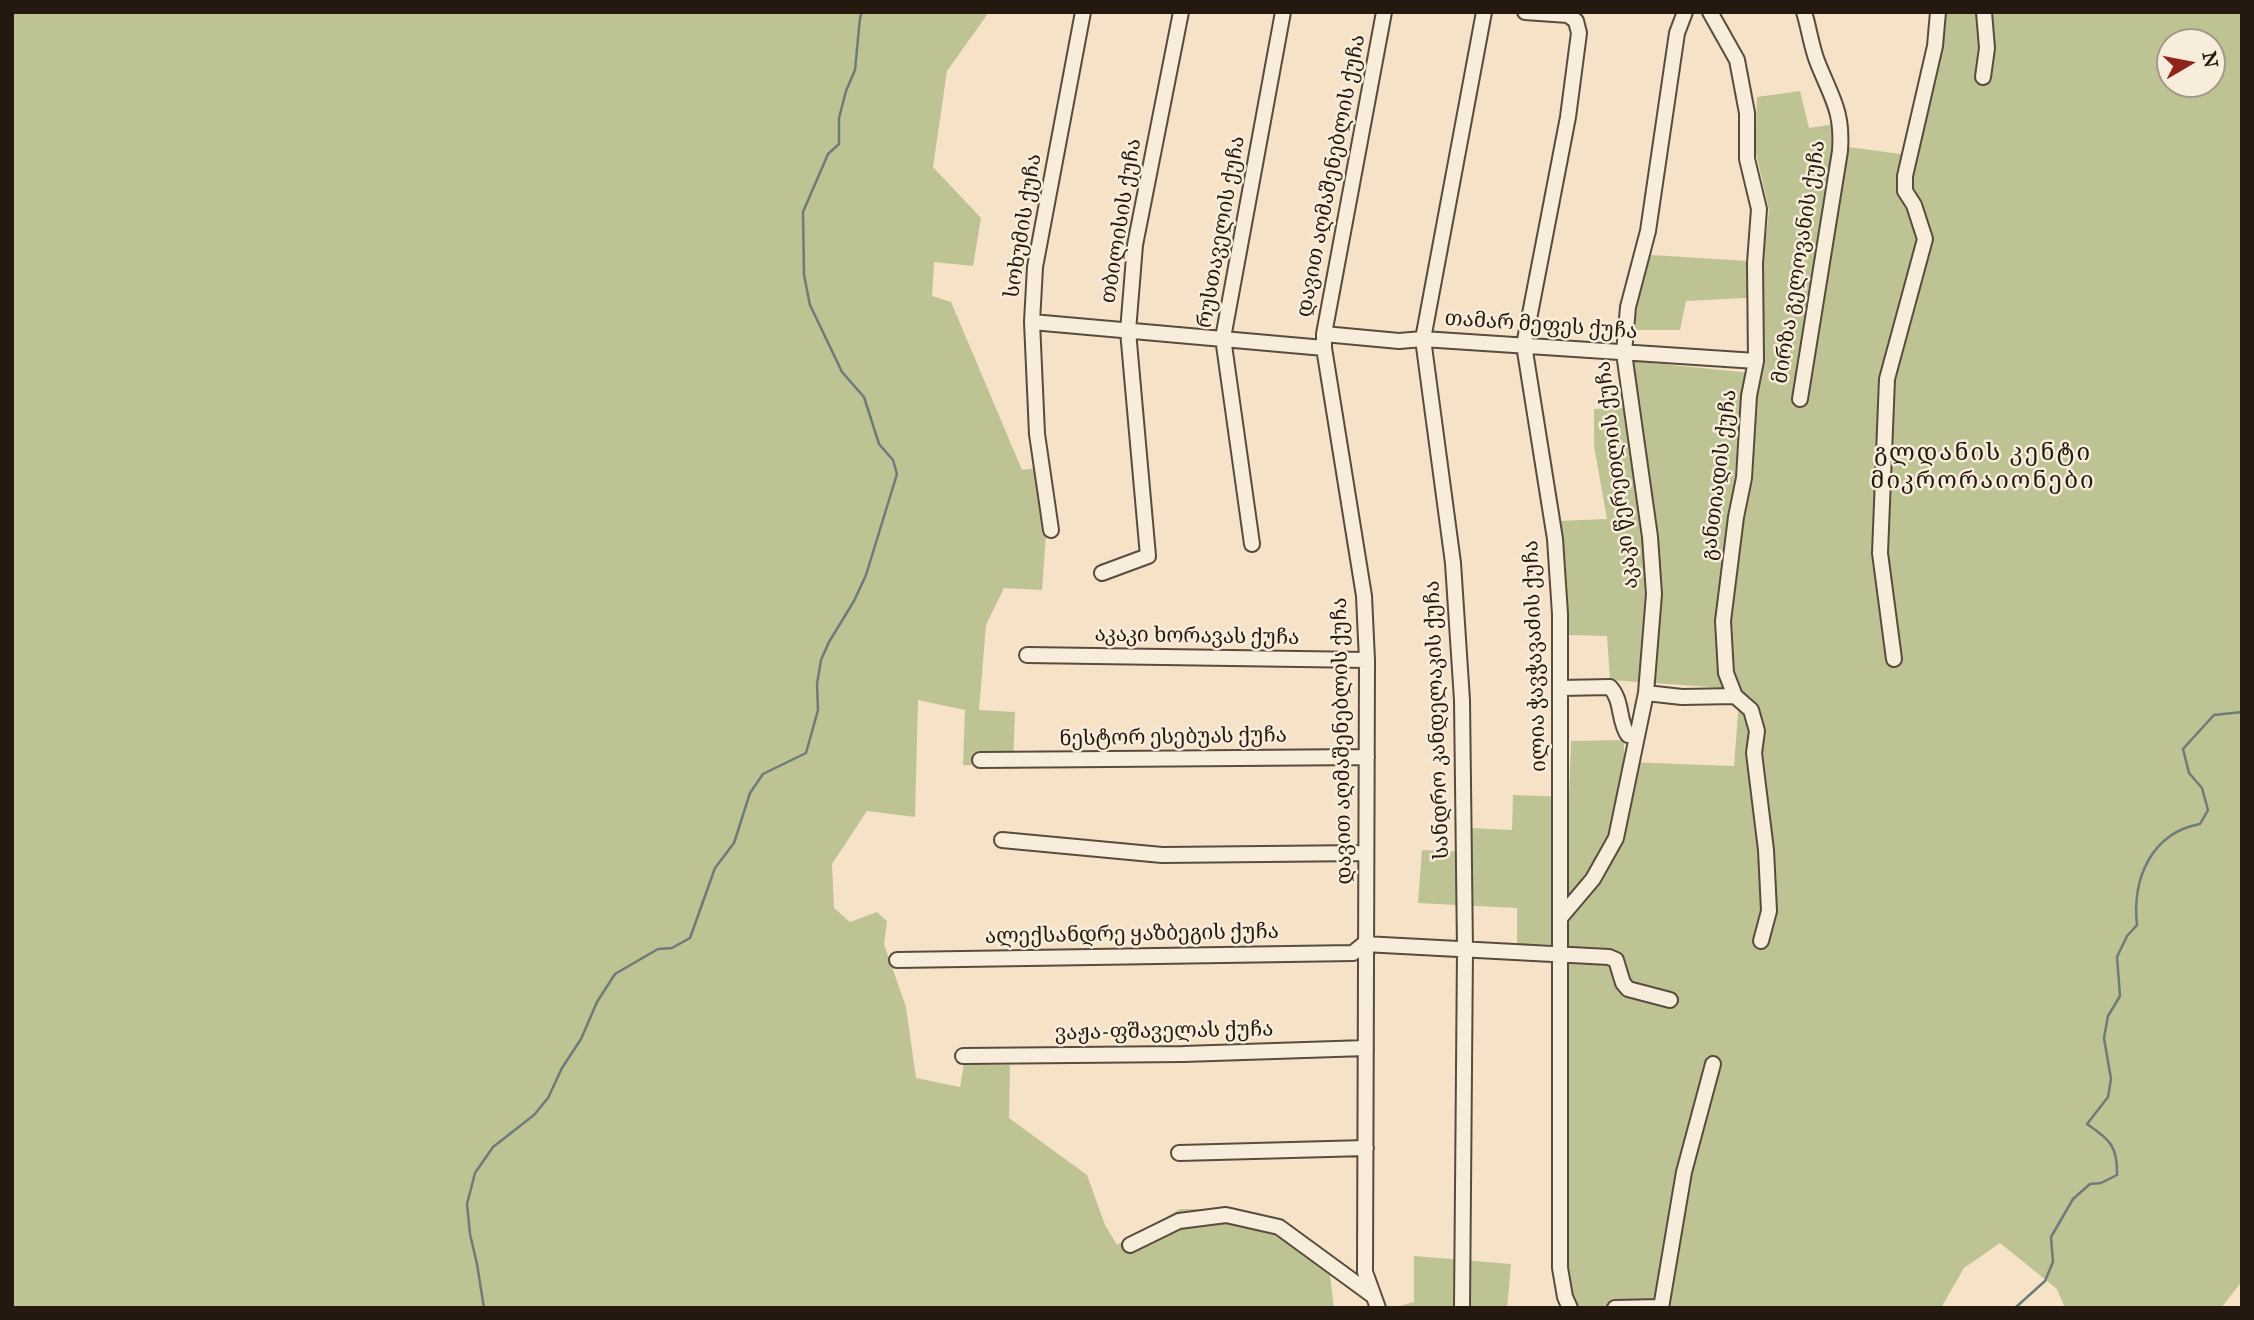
<!DOCTYPE html>
<meta charset="utf-8">
<style>
body{margin:0}
#map{position:relative;width:2254px;height:1320px;overflow:hidden;background:#f5e2c7;font-family:"IM FELL Great Primer",serif}
canvas{display:block}
.frame{position:absolute;inset:0;border:14px solid #25190f;pointer-events:none}
.north{position:absolute;left:2156px;top:28px;width:70px;height:70px;box-sizing:border-box;background:#f8ecdb;border:2px solid #a49889;border-radius:50%;rotate:80deg;font-size:19px;font-weight:700;line-height:28px;text-align:center;color:#25190f}
.north::after{content:'';display:block;margin:auto;width:24px;height:32px;background:#8f2418;clip-path:polygon(50% 0,100% 100%,50% 72%,0 100%)}
</style>
<div id="map">
<canvas width="2254" height="1320"></canvas>
<div class="frame"></div>
<div class="north">N</div>
</div>
<script>
const g = document.querySelector('canvas').getContext('2d');
g.lineJoin = 'round';
function fill(path, color) {
  g.fillStyle = color;
  g.fill(path, 'evenodd');
}
function stroke(path, color, width, dash) {
  g.strokeStyle = color;
  g.lineWidth = width;
  g.lineCap = dash ? 'butt' : 'round';
  g.setLineDash(dash || []);
  g.stroke(path);
}
function write(font, color, halo, rows, align = 'center') {
  g.font = font + ' "IM FELL Great Primer","Noto Serif Georgian",serif';
  g.lineWidth = 5;
  g.setLineDash([]);
  g.textBaseline = 'middle';
  g.strokeStyle = halo;
  g.fillStyle = color;
  for (const [text, x, y, turn = 0] of rows) {
    g.save();
    g.translate(x, y);
    g.rotate((+turn || 0) * Math.PI / 180);
    g.textAlign = isNaN(turn) ? turn : align;
    if (halo) g.strokeText(text, 0, 0);
    g.fillText(text, 0, 0);
    g.restore();
  }
}
fill(new Path2D(`
 M12,12H989L947,71L933,167L981,218L973,266L934,262L932,296L951,302L1022,470L1037,468L1046,534L1042,590L1004,588L986,625L979,710L1015,712L1013,766L963,765L965,710L918,700L915,817L867,811L832,864L834,908L850,922L877,912L887,921L884,944L906,1007L916,1078L960,1087L964,1064L1010,1065L1009,1118L1087,1175L1105,1225L1117,1245L1180,1209H1230L1284,1235L1329,1266L1334,1308H12Z
 M1943,12H2242V1281L2221,1308H2065L2057,1289L2000,1243L1964,1268L1941,1308H1576L1565,1276L1568,945L1517,944V908L1418,903L1422,850L1472,852L1470,828L1512,830L1513,795L1569,797L1571,741L1624,740V762L1734,766L1740,689L1610,680L1607,636L1567,635L1566,583L1558,521L1607,519L1594,446V409L1641,407L1632,361L1761,374L1763,297L1686,301L1680,330H1633L1641,287L1651,255L1763,262L1769,210L1755,149L1757,97L1800,91L1809,128L1848,122V147L1916,156L1943,45ZM2170,42H2212V84H2170Z
 M1414,1256L1511,1264L1507,1308H1393L1414,1302Z`), '#bec394');
stroke(new Path2D(`
 M484,1308L477,1264L470,1234L467,1204L475,1173L493,1147L534,1115L548,1098L562,1068L581,1039L597,1002L615,974L658,949L672,948L690,938L715,868L734,843L750,793L763,774L806,753L818,710L817,684L821,660L829,642L854,601L866,575L897,474L893,460L879,444L864,397L842,372L810,305L804,275L803,212L828,154L839,144V118L846,91L855,70L860,18L862,12
 M2015,1308L2045,1281L2053,1262L2051,1237L2073,1199L2090,1184L2101,1183L2117,1175C2118,1146 2109,1139 2087,1124L2108,1097L2111,1079L2104,1038L2108,1016L2120,996L2117,957L2127,936L2137,925C2132,879 2151,833 2200,824L2208,810L2202,788L2189,773L2183,749L2214,715L2242,712`), '#6f7b79', 2.5);
const minor = new Path2D(`
 M1525,12L1568,15L1576,21L1579,33L1568,117L1524,345L1555,539L1560,614V1268L1565,1297L1570,1308
 M1710,12L1737,60L1747,113V159L1759,209L1755,263L1756,361L1749,396L1744,478L1736,517L1723,621L1726,673L1735,696L1751,710L1757,731L1754,753L1766,850L1769,911L1761,941
 M1983,77L1987,48L1984,12
 M1032,322L1324,348
 M1324,334L1399,341L1423,339L1756,361
 M1800,399L1840,151C1843,110 1831,97 1817,61C1811,45 1809,28 1804,12
 M1051,530L1037,434L1032,322L1035,267L1083,12
 M1252,544L1223,338L1283,12
 M1102,573L1148,556L1128,331L1135,245L1181,12
 M1027,655L1367,660
 M1894,659L1880,553L1887,379L1925,239L1914,205L1905,191V176L1935,46L1938,12
 M1561,688L1610,687C1623,701 1618,721 1628,735L1636,736
 M1646,693L1682,697L1735,696
 M980,760L1367,757
 M1002,840L1162,855L1366,853
 M1560,918L1593,879L1616,838L1646,693L1654,594L1650,537L1624,353L1628,307L1648,231L1677,33L1685,12
 M897,960L1353,953L1364,944L1609,957L1616,960L1623,983L1628,989L1670,1000
 M963,1056L1183,1054L1366,1048
 M1179,1153L1366,1148
 M1130,1245L1179,1221L1226,1215L1279,1227L1372,1295
 M1378,1308L1365,1272L1367,660L1364,596L1324,348V334L1384,12
 M1462,1308L1465,950L1462,700L1453,563L1423,339L1484,12
 M1615,1308L1661,1307
 M1661,1308L1684,1172L1713,1064`);
stroke(minor, '#594b3d', 18);
stroke(minor, '#f8ecdb', 14);
write('21px', '#25190f', '#f8ecdb', [
 ["დავით აღმაშენებლის ქუჩა",1332,176,-79],
 ["თბილისის ქუჩა",1122,221,-81],
 ["სოხუმის ქუჩა",1024,226,-81],
 ["რუსთაველის ქუჩა",1222,232,-80],
 ["მირზა გელოვანის ქუჩა",1800,262,-81],
 ["თამარ მეფეს ქუჩა",1541,326,4],
 ["აკაკი წერეთლის ქუჩა",1618,475,-97],
 ["განთიადის ქუჩა",1720,475,-83],
 ["აკაკი ხორავას ქუჩა",1197,637,1],
 ["ილია ჭავჭავაძის ქუჩა",1536,656,-92],
 ["სანდრო კანდელაკის ქუჩა",1438,720,-92],
 ["ნესტორ ესებუას ქუჩა",1173,738,-1],
 ["დავით აღმაშენებლის ქუჩა",1343,741,-91],
 ["ალექსანდრე ყაზბეგის ქუჩა",1132,935,-1],
 ["ვაჟა-ფშაველას ქუჩა",1164,1032,-1]
]);
g.letterSpacing = '2px';
write('24px', '#25190f', '#f8ecdb', [
 ["გლდანის კენტი",1983,454],
 ["მიკრორაიონები",1983,482]
]);
g.letterSpacing = '0px';
</script>
